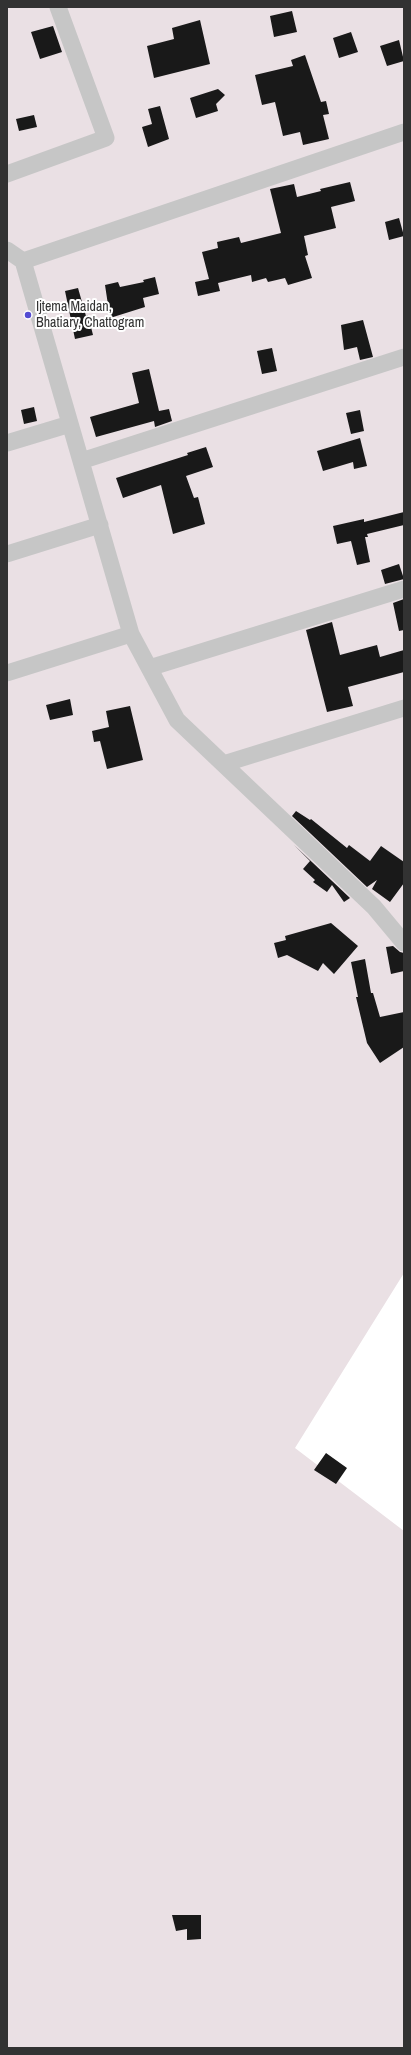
<!DOCTYPE html>
<style>
body{margin:0}
#map{position:relative;width:411px;height:2055px;overflow:hidden;background:#fff;font-family:"Archivo Narrow",sans-serif}
canvas{display:block}
.frame{position:absolute;inset:0;border:8px solid #323232;pointer-events:none}
</style>
<div id="map">
<canvas width="411" height="2055"></canvas>
<div class="frame"></div>
</div>
<script>
const g = document.querySelector('canvas').getContext('2d');
g.lineJoin = 'round';
function fill(path, color) {
  g.fillStyle = color;
  g.fill(path, 'evenodd');
}
function stroke(path, color, width, dash) {
  g.strokeStyle = color;
  g.lineWidth = width;
  g.lineCap = dash ? 'butt' : 'round';
  g.setLineDash(dash || []);
  g.stroke(path);
}
function write(font, color, halo, rows, align = 'center') {
  g.font = font + ' "Archivo Narrow",sans-serif';
  g.lineWidth = 4;
  g.setLineDash([]);
  g.textBaseline = 'middle';
  g.strokeStyle = halo;
  g.fillStyle = color;
  for (const [text, x, y, turn = 0] of rows) {
    g.save();
    g.translate(x, y);
    g.rotate((+turn || 0) * Math.PI / 180);
    g.textAlign = isNaN(turn) ? turn : align;
    if (halo) g.strokeText(text, 0, 0);
    g.fillText(text, 0, 0);
    g.restore();
  }
}
fill(new Path2D(`
 M7,7H404V1273L295,1448L404,1531V2048H7Z`), '#eae0e4');
fill(new Path2D(`
 M292,11L297,32L274,37L270,16Z
 M200,20L210,64L154,78L147,46L174,39L172,28Z
 M53,26L62,52L40,59L31,32Z
 M351,32L358,52L339,58L333,38Z
 M399,40L404,61L387,66L380,46Z
 M305,55L321,102L326,101L329,114L323,115L329,139L303,145L300,132L283,136L275,102L262,105L255,75L293,66L291,60Z
 M218,89L225,95L216,104L218,111L196,118L190,98Z
 M160,106L169,139L148,147L142,127L152,124L148,109Z
 M34,115L37,127L19,131L16,119Z
 M350,182L355,201L331,207L336,228L304,236L308,255L305,256L312,278L288,285L285,278L268,282L266,278L252,282L251,275L218,283L220,291L198,296L195,282L209,279L202,252L218,248L217,242L239,237L241,243L281,233L270,189L294,184L297,197L321,191L320,189Z
 M399,218L404,236L389,240L385,222Z
 M155,277L159,294L143,298L145,307L110,318L105,285L118,282L120,287L144,282L143,280Z
 M78,288L86,316L88,315L93,335L75,339L65,291Z
 M363,320L373,357L360,360L357,347L344,350L341,325Z
 M272,348L277,371L262,374L257,351Z
 M149,369L159,411L169,409L172,421L155,427L154,421L96,437L90,417L139,403L132,373Z
 M34,407L37,421L24,424L21,410Z
 M360,410L364,431L351,434L346,413Z
 M360,438L367,466L354,469L353,462L323,471L317,451Z
 M206,447L213,467L186,476L194,498L198,497L205,524L173,534L161,485L123,498L116,478L188,455L187,453Z
 M404,512V525L367,534L368,537H365L370,562L357,565L351,541L337,544L333,526L364,519V522Z
 M399,564L404,579L385,584L381,570Z
 M404,599V630L399,631L393,603Z
 M332,622L340,655L377,645L380,657L404,650V672L348,687L353,706L327,712L306,630Z
 M70,699L73,715L50,720L46,705Z
 M130,706L143,760L107,769L100,741L94,742L92,731L109,727L106,711Z
 M296,811L310,820L311,819L347,848L349,845L370,861L381,846L404,862V883L390,902L372,889L377,880L367,887L292,816Z
 M294,845L350,898L344,902L332,885L327,892L313,882L315,880L303,869L310,861Z
 M331,923L358,946L334,974L323,963L318,971L287,955L278,958L274,943L286,940L285,936Z
 M393,946L400,952L404,953V971L391,974L386,947Z
 M365,959L371,993H373L380,1017L404,1012V1047L380,1063L367,1043L356,997H358L351,962Z
 M326,1453L347,1468L336,1484L314,1470Z
 M172,1915H201V1939L187,1940V1929L176,1931Z`), '#191919');
stroke(new Path2D(`
 M7,174L106,138L58,7
 M7,250L23,261L131,634L7,673
 M23,261L404,132
 M7,443L70,424
 M81,461L404,357
 M7,554L100,525
 M131,634L177,720L374,907L404,943
 M149,668L404,589
 M223,764L404,708`), '#c6c6c6', 17);
for (const [x, y, r, color] of [
 [28,315,4,"#544cd2"]
]) {
  const dot = new Path2D();
  dot.arc(x, y, r, 0, 2 * Math.PI);
  g.fillStyle = color;
  g.fill(dot);
  stroke(dot, '#fff', 1.5);
}
write('14px', '#323232', '#fff', [
 ["Ijtema Maidan,",36,307],
 ["Bhatiary, Chattogram",36,323]
], 'left');
</script>
